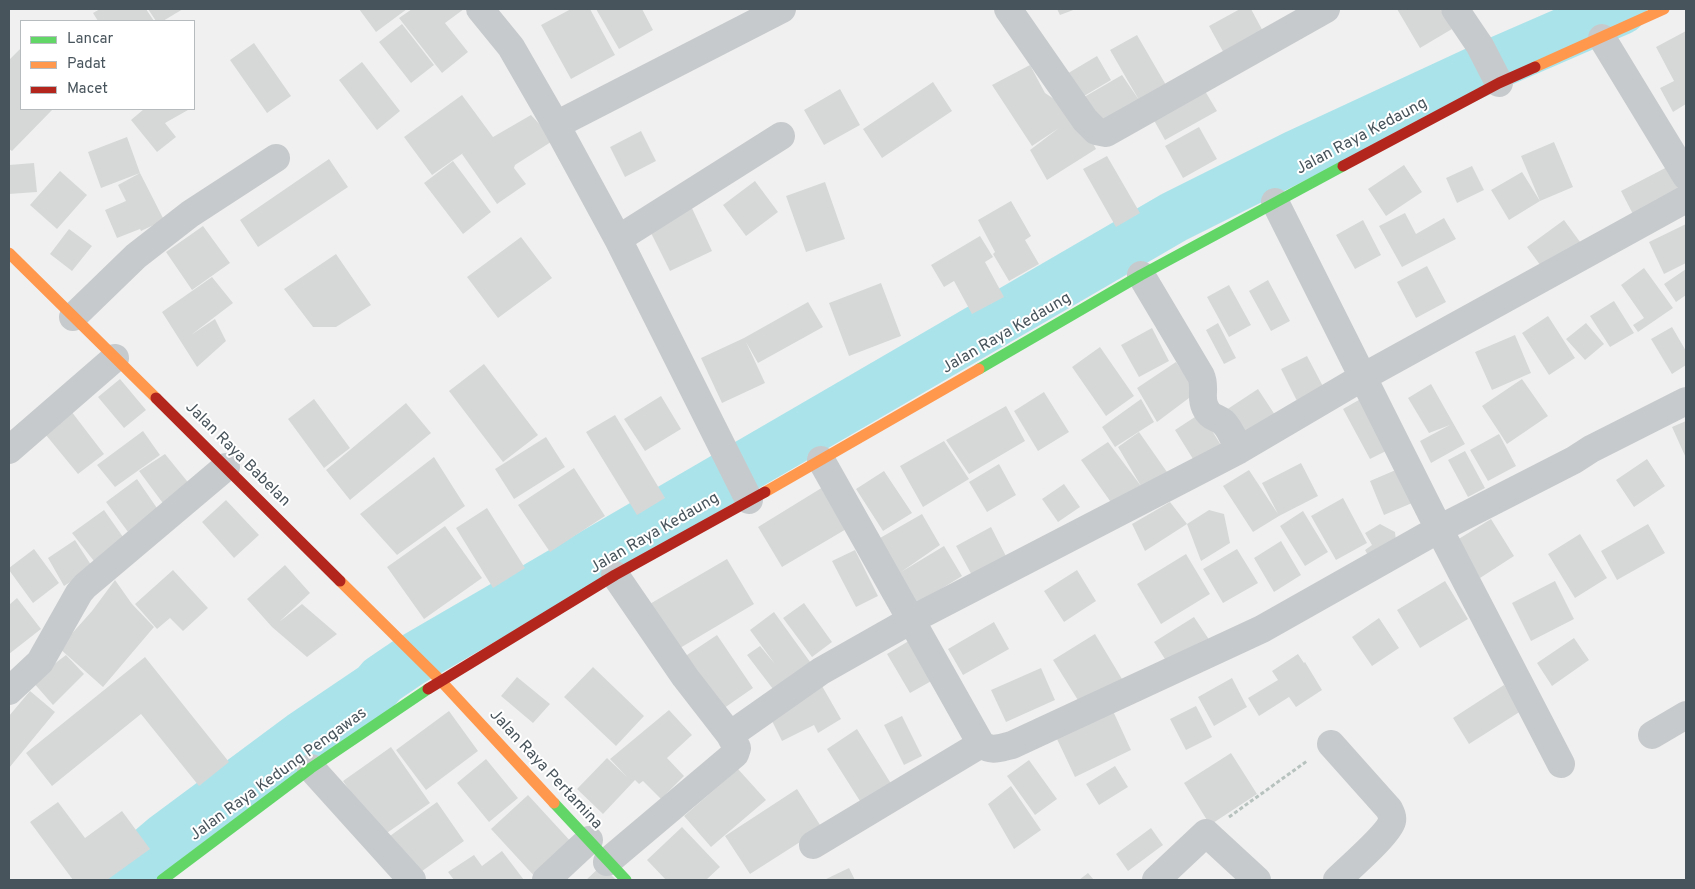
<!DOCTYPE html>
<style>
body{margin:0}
#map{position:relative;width:1695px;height:889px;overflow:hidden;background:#f0f0f0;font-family:Overpass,sans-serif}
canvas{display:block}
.frame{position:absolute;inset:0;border:10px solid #48545b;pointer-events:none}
.legend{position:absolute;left:20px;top:20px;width:175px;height:90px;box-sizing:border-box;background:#fff;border:1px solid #b6bbbd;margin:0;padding:6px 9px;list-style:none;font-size:15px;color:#48545b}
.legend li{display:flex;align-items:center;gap:10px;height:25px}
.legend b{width:25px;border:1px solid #b6bbbd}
</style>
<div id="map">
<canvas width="1695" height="889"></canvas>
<div class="frame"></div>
<ul class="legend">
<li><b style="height:6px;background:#63d668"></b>Lancar</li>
<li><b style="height:6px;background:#ff974d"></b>Padat</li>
<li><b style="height:6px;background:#b3261e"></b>Macet</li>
</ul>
</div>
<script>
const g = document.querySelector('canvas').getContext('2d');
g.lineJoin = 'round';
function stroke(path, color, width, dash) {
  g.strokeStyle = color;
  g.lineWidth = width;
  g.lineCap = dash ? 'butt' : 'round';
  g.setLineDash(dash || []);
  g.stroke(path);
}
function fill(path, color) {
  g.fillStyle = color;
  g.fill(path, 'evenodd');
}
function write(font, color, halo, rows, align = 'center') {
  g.font = font + ' Overpass,sans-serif';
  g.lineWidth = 4;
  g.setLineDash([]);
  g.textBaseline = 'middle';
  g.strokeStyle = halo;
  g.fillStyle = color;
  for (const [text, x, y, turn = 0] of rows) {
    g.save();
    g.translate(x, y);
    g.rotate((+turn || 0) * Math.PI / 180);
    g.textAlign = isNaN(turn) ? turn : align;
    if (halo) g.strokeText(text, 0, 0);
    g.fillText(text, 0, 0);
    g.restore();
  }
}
stroke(new Path2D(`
 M117,880L166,838L302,737L376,687L382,680L410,661L1174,217L1298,155L1492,65L1621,9`), '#abe3ea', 52);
fill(new Path2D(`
 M100,9H146L154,21H98L93,13Z
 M148,9H183L163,21H156Z
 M359,9H407L376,32Z
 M412,9H464L445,23L468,52L442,73L399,18Z
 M571,9H590L615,55L571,79L541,25Z
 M596,9H642L653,30L619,49Z
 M1057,9H1076L1060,15Z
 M1240,9H1251L1265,35L1226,57L1209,26Z
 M1397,9H1440L1452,29L1420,48Z
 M402,24L434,65L411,83L379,42Z
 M1686,31V104L1673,112L1660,88L1674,81L1656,47Z
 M1137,35L1166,85L1139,100L1110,50Z
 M254,43L291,96L267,113L230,60Z
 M21,48V109H53L12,151L9,149V60Z
 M1097,56L1111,80L1079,99L1065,75Z
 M362,62L400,111L377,130L339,80Z
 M1030,65L1045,93L1060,103L1085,129L1096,149L1047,180L1030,150L1059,128L1032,146L992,85Z
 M1122,75L1139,100L1093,126L1079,100Z
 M933,82L952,111L882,158L863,129Z
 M1202,86L1217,111L1165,140L1151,115Z
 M840,89L860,125L824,145L804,110Z
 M462,95L493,137L531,115L554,140L515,165L514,168L526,184L497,204L462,154L466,151L432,175L404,137Z
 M144,109H186L188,110L165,123L176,137L157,152L131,120Z
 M1199,127L1217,159L1183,178L1165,146Z
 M641,131L656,161L625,177L610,147Z
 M127,137L140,173L101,188L88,152Z
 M1554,142L1573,187L1540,201L1521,156Z
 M1107,156L1140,213L1116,227L1083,169Z
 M329,159L348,187L258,247L240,220Z
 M453,161L491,212L463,234L424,183Z
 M34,163L37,192L9,194V165Z
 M1404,165L1422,192L1386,216L1368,189Z
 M1472,166L1484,190L1457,203L1446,178Z
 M1669,166L1684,195L1636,220L1621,191Z
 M60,171L87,195L57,229L30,205Z
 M1522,172L1540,201L1509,220L1491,190Z
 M140,173L164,220L141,231L140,229L117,238L105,210L126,201L118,185Z
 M755,181L778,212L746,236L723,205Z
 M825,182L845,239L806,252L786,196Z
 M1011,201L1031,236L1025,240L1039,264L1009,281L993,254L995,252L978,220Z
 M691,206L712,251L670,271L648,227Z
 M1405,213L1416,234L1444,218L1456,239L1402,267L1379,226Z
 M1363,220L1381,255L1355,269L1336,235Z
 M1564,220L1583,246L1546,273L1527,247Z
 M1686,224V263L1664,274L1649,242Z
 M203,226L230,263L192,290L166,252Z
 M69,229L92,246L72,271L50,254Z
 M980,236L993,257L985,262L1004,297L972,314L954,281L944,287L931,265Z
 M521,237L552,278L498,318L467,277Z
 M336,254L371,305L336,327H313L284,289Z
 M1427,266L1446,302L1416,318L1397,282Z
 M1644,268L1673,308L1638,332L1633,325L1644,318L1621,285Z
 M1686,269V295L1676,302L1664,284Z
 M212,277L233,303L191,335L215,319L226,341L197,367L162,312Z
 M1268,280L1290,321L1271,331L1249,291Z
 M881,283L901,336L849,356L829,303Z
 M1229,285L1251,325L1229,337L1207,297Z
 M1614,301L1634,333L1610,347L1590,316Z
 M808,302L823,327L758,363L746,342L765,383L722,403L701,358L744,338Z
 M1548,316L1575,358L1549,375L1522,333Z
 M1218,323L1236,358L1224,364L1206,330Z
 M1586,323L1604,344L1585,360L1566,339Z
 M1672,327L1686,351V365L1672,374L1651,339Z
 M1152,328L1169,361L1139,377L1121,345Z
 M1515,335L1531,373L1492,390L1475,352Z
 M1100,347L1134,396L1106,416L1072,367Z
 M1307,356L1326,392L1299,405L1281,369Z
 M1176,362L1197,392L1157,422L1137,388Z
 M484,364L538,435L503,462L449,391Z
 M120,379L146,410L124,428L98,397Z
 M1522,379L1548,416L1507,444L1482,406Z
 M1431,384L1465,444L1431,463L1420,441L1450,425L1429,433L1408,398Z
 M1258,389L1277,418L1243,441L1223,412Z
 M1044,392L1069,432L1038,451L1014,411Z
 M661,396L681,429L645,451L624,419Z
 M1364,397L1392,448L1370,459L1343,409Z
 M314,399L350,448L324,468L288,419Z
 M1141,399L1154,422L1115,447L1102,427Z
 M406,403L431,433L350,500L326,470Z
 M1006,406L1025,441L969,474L946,440Z
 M68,407L104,454L78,474L41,429Z
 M1201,413L1224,450L1198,467L1175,430Z
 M615,415L665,498L637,515L586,432Z
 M1686,421V458L1672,427Z
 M143,431L160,455L115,487L97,465Z
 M1139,432L1167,472L1115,508L1081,460L1108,442L1141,486L1118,447Z
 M1499,434L1516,466L1488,481L1470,450Z
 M546,437L565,467L514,499L495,469Z
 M944,441L969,479L923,507L900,466Z
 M1465,451L1485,488L1468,497L1448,460Z
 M165,454L191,486L165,506L139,471Z
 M434,457L465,506L397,555L360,514Z
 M1647,459L1665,486L1634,507L1616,480Z
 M1301,463L1318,496L1279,516L1253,532L1223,486L1249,470L1278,514L1262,483Z
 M999,464L1016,495L987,512L969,482Z
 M574,468L605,516L550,552L518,505Z
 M1398,469L1412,503L1384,515L1370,481Z
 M884,471L912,513L883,531L856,489Z
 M137,479L161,514L131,536L106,502Z
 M828,484L853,525L782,567L758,527Z
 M1064,484L1080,507L1058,522L1042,499Z
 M1343,498L1367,543L1336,560L1311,516Z
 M226,500L259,535L234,558L202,522Z
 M1170,502L1187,524L1145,551L1132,524Z
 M487,508L525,568L493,588L456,528Z
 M104,510L128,544L97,565L72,533Z
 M1209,510L1224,514L1230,543L1201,561L1187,524Z
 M1303,511L1328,552L1305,566L1280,526Z
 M922,514L940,545L901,572L944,546L962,576L912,607L873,542Z
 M1491,519L1514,556L1480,578L1457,540Z
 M1380,524L1395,532L1397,550L1373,564L1365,550L1372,545L1365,533Z
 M1648,524L1665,553L1617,580L1601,551Z
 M445,526L482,578L424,619L387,567Z
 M991,527L1008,560L974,579L956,546Z
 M1580,534L1607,578L1575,598L1548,554Z
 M75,540L93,568L64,586L48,558Z
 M1281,541L1301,575L1274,592L1254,558Z
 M34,549L59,583L33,603L9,570V568Z
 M1237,549L1258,583L1223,603L1203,569Z
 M855,550L878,596L856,607L832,561Z
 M1186,554L1210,594L1161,624L1137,584Z
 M727,559L754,604L675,651L648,605Z
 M285,565L310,593L279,622L302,604L337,634L307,657L272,627L247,599Z
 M173,570L208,608L183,631L170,618L157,629L135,604Z
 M1077,570L1096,601L1064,622L1044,591Z
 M115,580L132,604L154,627L103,687L59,648L92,611Z
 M1445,581L1468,619L1420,648L1397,610Z
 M1555,581L1574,619L1531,641L1512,603Z
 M17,598L41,629L9,654V605Z
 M804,603L832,642L812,657L783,618Z
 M774,612L813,666L776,693L747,655L760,646L775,664L750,630Z
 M1194,617L1212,644L1172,670L1154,642Z
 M1379,618L1399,648L1372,666L1352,637Z
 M994,622L1009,649L963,675L948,649Z
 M1095,634L1122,679L1081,705L1053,660Z
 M717,635L753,688L717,713L681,659Z
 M1574,638L1589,660L1552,686L1537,663Z
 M912,639L935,679L910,693L887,654Z
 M1298,654L1304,663L1305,662L1322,690L1296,707L1289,697L1259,716L1248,698L1278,680L1272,671Z
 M66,655L84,674L53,705L32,681Z
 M145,657L229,762L199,786L141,714L52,786L26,753Z
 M593,667L644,716L616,746L564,697Z
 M1041,668L1055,700L1006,722L991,690Z
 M517,677L550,704L533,723L501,696Z
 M1232,678L1247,707L1214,726L1198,697Z
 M1504,685L1521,711L1469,744L1453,718Z
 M822,686L841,719L818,733L814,725L782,741L770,717Z
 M30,691L55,712L9,768V716Z
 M1196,706L1212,737L1186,750L1170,719Z
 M669,710L692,735L667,758L684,776L661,799L643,781L639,784L635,780L603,814L577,789L607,758L627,777L610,759Z
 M449,711L478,751L426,790L396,750Z
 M1113,711L1131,750L1075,777L1056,737Z
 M902,716L922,756L904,765L884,725Z
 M857,729L895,790L865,809L827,749Z
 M391,747L430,803L381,837L343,781Z
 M1231,753L1257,794L1210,825L1184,783Z
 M486,759L518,798L489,822L457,783Z
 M1029,760L1057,799L1035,815L1007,776Z
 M1115,766L1128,787L1099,805L1086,784Z
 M738,769L766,800L711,847L684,816Z
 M1011,786L1041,830L1014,849L988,804Z
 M797,789L822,828L750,874L725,836Z
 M528,795L574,845L537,879L491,829Z
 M58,802L85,838L122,811L150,849L107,880H73L30,822Z
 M437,802L464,841L411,879L383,841Z
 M682,827L720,867L706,880H666L647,860Z
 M1151,828L1163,845L1128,871L1116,854Z
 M502,851L524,880H454L448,872L474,855L482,866Z
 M602,865L616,880H586Z
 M849,868L855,880H824Z
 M1088,873L1094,880H1079Z`), '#d6d8d8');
stroke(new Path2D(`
 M1229,817L1307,761`), '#b7c2be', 3, [4, 2.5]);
stroke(new Path2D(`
 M480,9L511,47L556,125L618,239L749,500
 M1008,9L1085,120L1096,131L1106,133L1326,9
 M1455,9L1480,46L1499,83
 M1602,38L1686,176
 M556,125L782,9
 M1275,202L1439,529L1561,764
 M618,239L781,136
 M1141,275L1201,376C1206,387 1200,397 1205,407C1210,418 1215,416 1223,422C1230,428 1235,442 1239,450
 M73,317L136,256L190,214L276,158
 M9,450L115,358
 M821,460L981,744C992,752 999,748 1012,745L1262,629L1439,529L1574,460L1591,449L1686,401
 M9,691L40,662L79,593L85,586L226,467
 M730,735L821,671L911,620L1239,450L1363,377L1686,199
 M1652,735L1686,715
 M1331,744L1389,809C1391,813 1393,817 1392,821C1389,834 1348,869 1337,880
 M311,768L412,880
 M813,845L981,744
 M607,862L735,754L737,748L730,735L685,677L615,575
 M546,880L589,840
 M1156,880L1206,833L1257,880`), '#c7cacc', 28);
stroke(new Path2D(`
 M979,369L1141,275L1343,166
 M554,803L626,880
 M162,880L311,768L428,689`), '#63d668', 11);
stroke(new Path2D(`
 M1535,67L1664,9
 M9,253L156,398
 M765,492L979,369
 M340,581L441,681L554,803`), '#ff974d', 11);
stroke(new Path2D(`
 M1343,166L1499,83L1535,67
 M156,398L340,581
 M428,689L615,575L765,492`), '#b3261e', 11);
write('16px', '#48545b', '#fff', [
 ["Jalan Raya Kedaung",1362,137,-28],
 ["Jalan Raya Kedaung",1007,334,-30],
 ["Jalan Raya Babelan",237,455,45],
 ["Jalan Raya Kedaung",655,534,-30],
 ["Jalan Raya Pertamina",545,770,47],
 ["Jalan Raya Kedung Pengawas",279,775,-36]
]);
</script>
